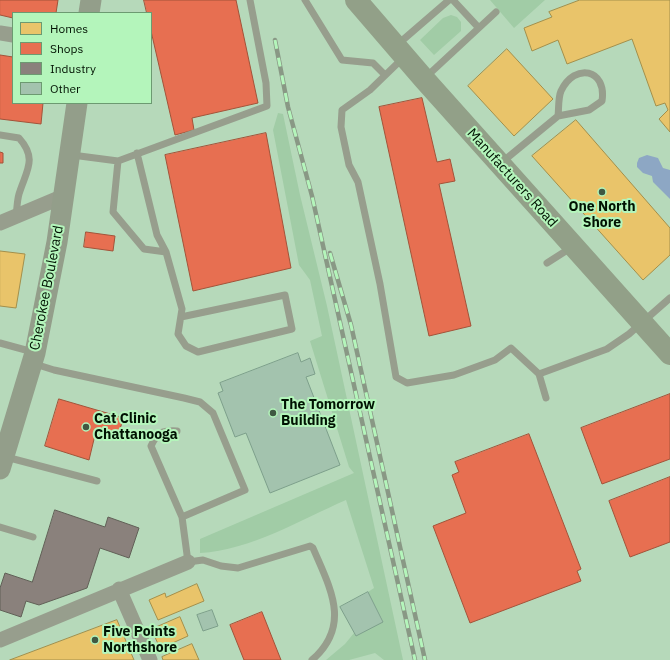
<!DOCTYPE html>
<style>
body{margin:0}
#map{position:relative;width:670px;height:660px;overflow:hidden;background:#b6d9ba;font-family:"IBM Plex Sans",sans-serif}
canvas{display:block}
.legend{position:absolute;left:12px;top:12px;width:140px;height:92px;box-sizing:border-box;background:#b4f5bb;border:1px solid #6c9a71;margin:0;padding:5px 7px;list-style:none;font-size:12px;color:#001202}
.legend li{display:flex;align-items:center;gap:8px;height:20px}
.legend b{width:20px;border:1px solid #6c9a71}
</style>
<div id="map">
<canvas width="670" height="660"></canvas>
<ul class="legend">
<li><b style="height:11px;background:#e9c46a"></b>Homes</li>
<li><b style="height:11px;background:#e76f51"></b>Shops</li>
<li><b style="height:11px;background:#8a817c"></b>Industry</li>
<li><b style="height:11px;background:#a3c3ae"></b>Other</li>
</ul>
</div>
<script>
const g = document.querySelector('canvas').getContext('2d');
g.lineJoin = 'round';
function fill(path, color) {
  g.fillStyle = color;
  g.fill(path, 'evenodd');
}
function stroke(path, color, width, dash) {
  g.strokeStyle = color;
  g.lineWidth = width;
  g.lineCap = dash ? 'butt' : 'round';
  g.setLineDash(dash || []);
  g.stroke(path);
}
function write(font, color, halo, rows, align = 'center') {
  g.font = font + ' "IBM Plex Sans",sans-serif';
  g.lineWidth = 4;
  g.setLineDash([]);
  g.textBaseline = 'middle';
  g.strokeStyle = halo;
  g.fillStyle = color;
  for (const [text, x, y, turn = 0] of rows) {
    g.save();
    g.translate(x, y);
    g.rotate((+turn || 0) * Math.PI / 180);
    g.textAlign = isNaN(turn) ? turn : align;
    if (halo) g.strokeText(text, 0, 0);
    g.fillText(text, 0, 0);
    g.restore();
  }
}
fill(new Path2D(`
 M490,0H545L514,28Z
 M451,15L457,17L461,22V31L434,55L420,40L443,18Z
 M278,113L283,114L300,195L327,306L403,660H384L375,653L349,660H326L345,644L354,633L356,636L383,621L368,592L374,588L346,500C300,520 251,550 200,553V539L354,473L349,467L310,341L322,336L310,280L299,265L273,130Z`), '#a1cca6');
fill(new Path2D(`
 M647,155L658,158L663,168L670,170V199L653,182L652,176L643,173L637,167V163L639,158Z`), '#8da7c4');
const homes = new Path2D(`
 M580,0H670V132L659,119L668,110L665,103L656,106L632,39L567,64L558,40L532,51L524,28L552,17L549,12Z
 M507,49L553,99L514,136L468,86Z
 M576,120L670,228V255L643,280L532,156Z
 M0,251L25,254L16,308L0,306Z
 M197,584L204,601L158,620L149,600L165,593L166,597Z
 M180,617L188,636L166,646L165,644L159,646L154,635L159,632L157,627Z
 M117,620L134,660H10Z
 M192,644L199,660H163L162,657Z`);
fill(homes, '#e9c46a');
stroke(homes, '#a38f4b', 1);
const shops = new Path2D(`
 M0,0H58L56,13H13V18L0,15Z
 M144,0H236L258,103L192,118L194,130L175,135L151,31V13H147Z
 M0,55L13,57V103H43L41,124L0,119Z
 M422,98L437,162L450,159L455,181L439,184L471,326L429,336L379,107Z
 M266,133L291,268L193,291L165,155Z
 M0,152L3,153V163H0Z
 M86,232L115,236L113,251L84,247Z
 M670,394V459L602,484L581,428Z
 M59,399L124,418L116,439L95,435L89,460L45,446Z
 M529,434L581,569L577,571L581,581L470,623L433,526L466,513L452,475L459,472L455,462Z
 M670,477V542L630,557L609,501Z
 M262,612L281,660H244L230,625Z`);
fill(shops, '#e76f51');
stroke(shops, '#a25339', 1);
const industry = new Path2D(`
 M55,510L105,527L108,517L139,528L129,558L100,548L87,588L39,605L26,601L21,617L0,610V588L5,573L32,582Z`);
fill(industry, '#8a817c');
stroke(industry, '#616057', 1);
const building = new Path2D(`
 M298,353L301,362L310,358L315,374L306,377L340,465L270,493L246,433L235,437L218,393L223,391L220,383Z
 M368,592L383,622L356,636L340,607Z
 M212,610L218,626L203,631L197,615Z`);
fill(building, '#a3c3ae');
stroke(building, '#7d9f8b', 1);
stroke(new Path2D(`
 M305,0L342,60L373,63L385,75
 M453,0L478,27
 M397,45L449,0
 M403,58L370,90L342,110L341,127L349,165L358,182L380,284L396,377L407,383L454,375L495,360L511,348L539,374
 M426,77L496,12
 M0,135L19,138C38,159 26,171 19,194C17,201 17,209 16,216
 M137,153L157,235L166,252
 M72,155L118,161L113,212L144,249L166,252L182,309L178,334L186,346L198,352L292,329L285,295L181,317
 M118,161L267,106L266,83L250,0
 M501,163L558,116L589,110L602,101C607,69 575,62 561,91C558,98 559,108 558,116
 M547,263L572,247
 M0,343L33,352
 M35,364L54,370L184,398L200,402L213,413L245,490L182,517L188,562L203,560L221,566L238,568L310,546L313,548C330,588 352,625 312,660
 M546,398L539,374L607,349L629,334L670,298
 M177,431C162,430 157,433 151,446L182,517
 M6,457L97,481
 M0,527L33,537`), '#979e8d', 7);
stroke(new Path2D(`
 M0,33L13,35
 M0,223L64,196
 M119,589L150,660
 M0,640L188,562`), '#979e8d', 15);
stroke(new Path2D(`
 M89,13L91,0
 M0,469L35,353L57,242L77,103`), '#939e8a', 21);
stroke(new Path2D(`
 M356,0L424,79L670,354`), '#92a088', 22);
const rail = new Path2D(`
 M275,40L288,107L312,196L415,660
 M330,253L351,325L425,660`);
stroke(rail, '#899885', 4.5);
stroke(rail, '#b4f5bb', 3, [9]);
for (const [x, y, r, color] of [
 [602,192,4,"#405842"],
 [273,413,4,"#405842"],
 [86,427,4,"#405842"],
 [95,640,4,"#405842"]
]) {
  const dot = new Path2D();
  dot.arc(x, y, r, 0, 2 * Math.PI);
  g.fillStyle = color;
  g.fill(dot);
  stroke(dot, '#b4f5bb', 1.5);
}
write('14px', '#001202', '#b4f5bb', [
 ["Manufacturers Road",512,178,48],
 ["Cherokee Boulevard",47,288,-79]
]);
write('bold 14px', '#001202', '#b4f5bb', [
 ["One North",602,207,"center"],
 ["Shore",602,223,"center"],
 ["The Tomorrow",281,405],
 ["Building",281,421],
 ["Cat Clinic",94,419],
 ["Chattanooga",94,435],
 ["Five Points",103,632],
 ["Northshore",103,648]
], 'left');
</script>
